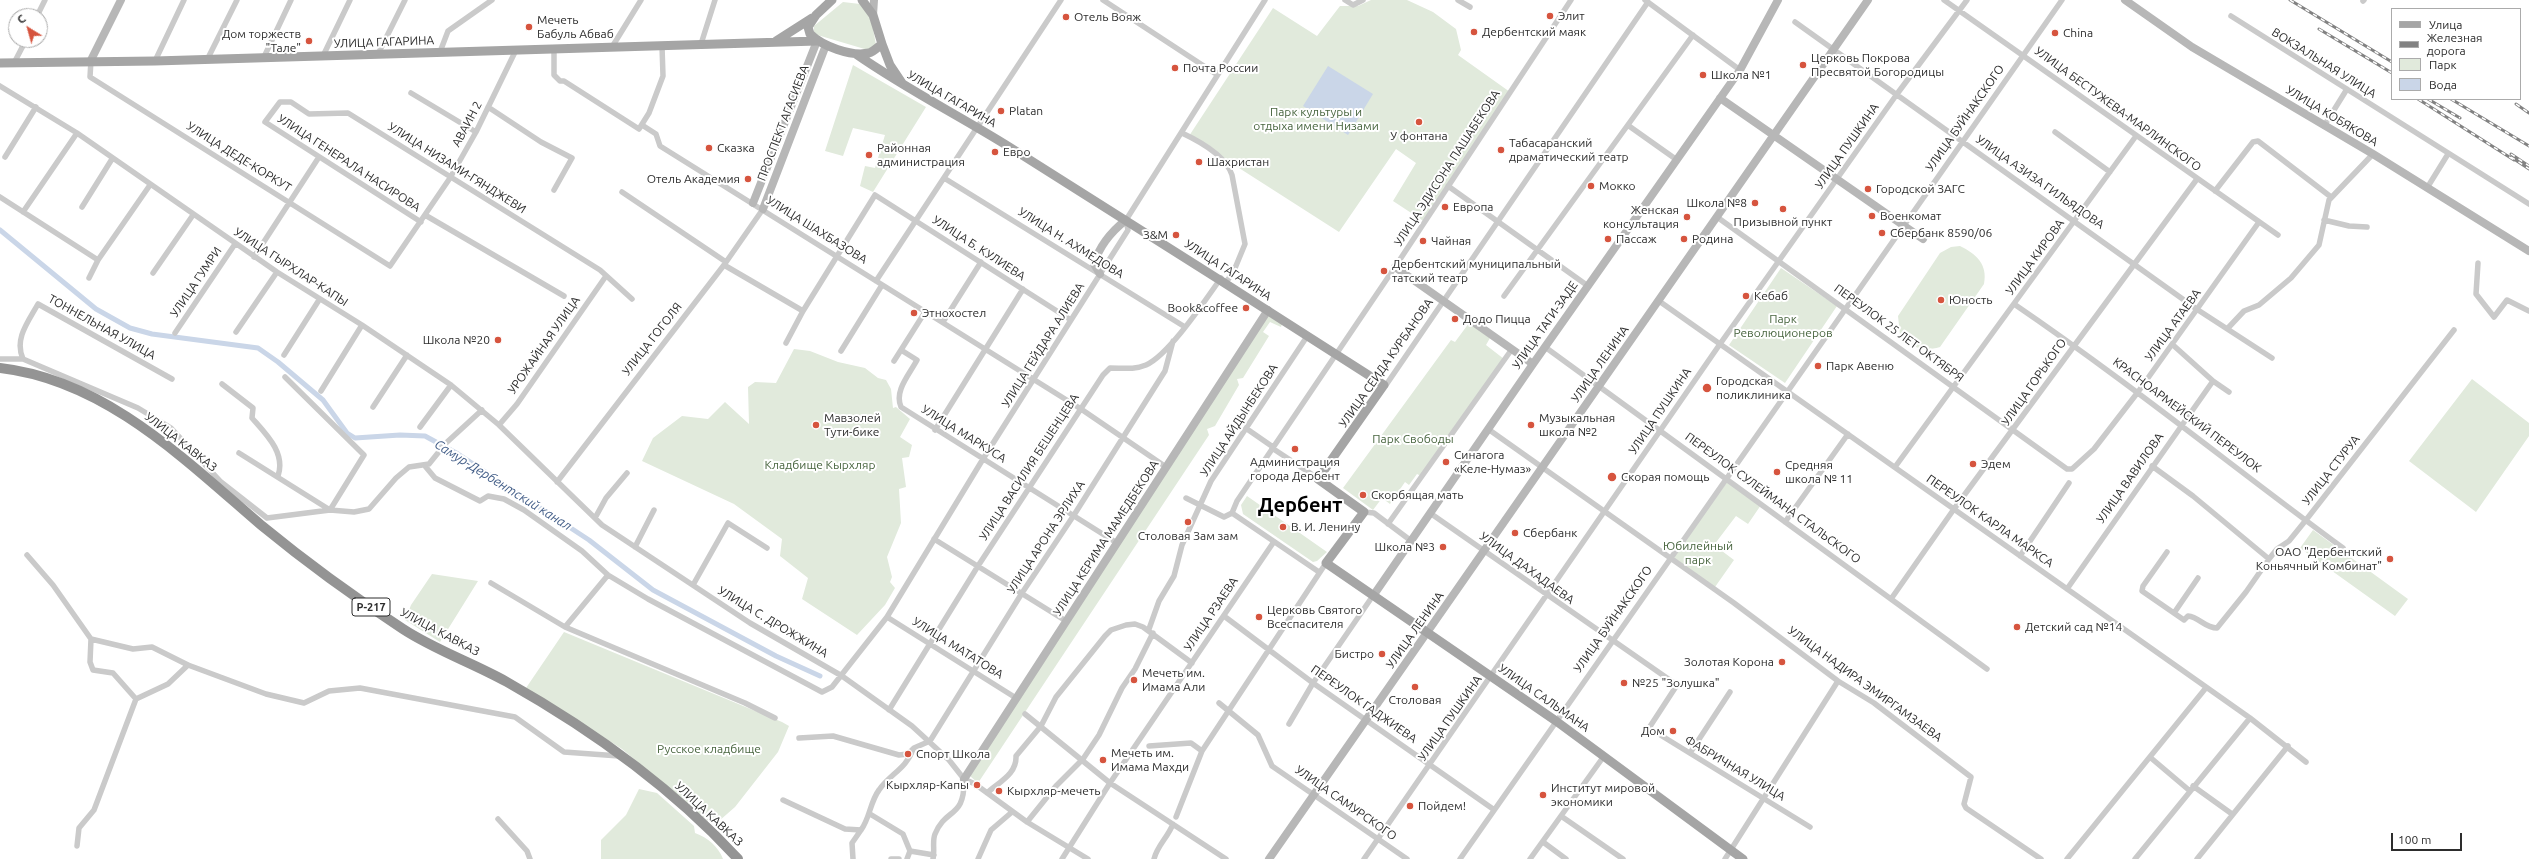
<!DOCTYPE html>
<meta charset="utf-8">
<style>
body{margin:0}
#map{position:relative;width:2529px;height:859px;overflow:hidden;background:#fff;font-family:Ubuntu,sans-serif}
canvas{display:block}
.legend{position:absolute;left:2391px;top:8px;width:130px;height:92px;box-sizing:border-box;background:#fff;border:1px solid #ababab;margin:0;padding:5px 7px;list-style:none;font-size:12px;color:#2d2d2d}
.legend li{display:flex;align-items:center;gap:8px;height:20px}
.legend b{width:20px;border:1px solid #ababab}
.north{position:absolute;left:8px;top:8px;width:40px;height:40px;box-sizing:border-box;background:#fff;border:1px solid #ababab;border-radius:50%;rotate:323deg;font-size:11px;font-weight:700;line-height:16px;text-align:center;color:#2d2d2d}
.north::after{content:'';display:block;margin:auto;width:14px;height:18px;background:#d6543e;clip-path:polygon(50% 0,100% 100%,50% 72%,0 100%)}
.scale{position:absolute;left:2391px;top:833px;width:71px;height:18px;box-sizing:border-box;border:2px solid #2d2d2d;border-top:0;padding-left:5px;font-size:12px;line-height:14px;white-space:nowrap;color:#2d2d2d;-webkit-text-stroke:3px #fff;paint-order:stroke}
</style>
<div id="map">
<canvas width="2529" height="859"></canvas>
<ul class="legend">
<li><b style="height:5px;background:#a5a5a5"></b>Улица</li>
<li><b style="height:5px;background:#828282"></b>Железная дорога</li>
<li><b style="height:11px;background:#e1eadc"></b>Парк</li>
<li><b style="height:11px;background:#cad6e8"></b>Вода</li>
</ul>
<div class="north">С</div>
<div class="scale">100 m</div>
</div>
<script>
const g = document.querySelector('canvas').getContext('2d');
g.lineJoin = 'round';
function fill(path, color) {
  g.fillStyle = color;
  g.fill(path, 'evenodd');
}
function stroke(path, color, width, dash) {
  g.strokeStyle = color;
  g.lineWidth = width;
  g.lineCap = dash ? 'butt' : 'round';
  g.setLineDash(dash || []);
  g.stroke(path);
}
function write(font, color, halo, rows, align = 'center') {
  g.font = font + ' Ubuntu,sans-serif';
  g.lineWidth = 4;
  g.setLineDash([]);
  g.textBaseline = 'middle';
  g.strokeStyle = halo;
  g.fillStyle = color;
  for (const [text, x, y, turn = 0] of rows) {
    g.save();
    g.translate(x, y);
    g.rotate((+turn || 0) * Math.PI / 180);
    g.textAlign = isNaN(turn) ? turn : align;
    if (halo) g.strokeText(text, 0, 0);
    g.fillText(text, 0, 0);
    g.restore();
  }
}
fill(new Path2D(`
 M1371,0H1407L1433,12L1456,29L1461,50L1458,55L1510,92L1425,222L1393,201L1416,163L1396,149L1339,232L1189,136L1273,8L1317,36L1340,6H1358Z
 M843,2L860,4L871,18L876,45L868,50L814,34V26Z
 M853,65L926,107L873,192L860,186L865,166L875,168L885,135L853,128L843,156L825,151Z
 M1960,246C1976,254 1988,264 1984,284L1940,347C1923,352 1911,348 1900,335L1898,316L1940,253L1951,247Z
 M1781,268L1837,306L1785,383L1729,345Z
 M1268,316L1282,324L1281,327L1270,322L1263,332L1269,336L1243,378L1237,379L1239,385L1215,426L1207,429L1209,435L978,783L970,776Z
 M1469,323L1490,338L1486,345L1504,359L1421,476L1417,474L1409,485L1405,482L1390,504L1382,498L1373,510L1343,488L1451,340L1455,342Z
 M794,349L810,351L838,362L865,368L878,378L886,380L891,389L893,408L896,407L910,419L900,437L912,445L909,457L902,458L906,487L899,489L901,523L887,557L892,577L890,582L895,588L885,605L857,635L802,599L808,578L780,556L782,539L734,504L642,461L653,438L682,416L708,419L725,402L749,424L748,387L755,382L776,383Z
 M2472,379L2529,423V436L2476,512L2409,461Z
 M1728,481L1761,505L1748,524L1736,516L1714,545L1734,560L1715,587L1673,557Z
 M1247,496L1327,552L1317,561L1313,562L1243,514L1241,505Z
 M2313,530L2408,599L2395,616L2300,548Z
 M432,574L478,581L440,642L405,620L411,605Z
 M564,632L782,722L789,726L778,752L735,807L719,821H708L622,749L526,688Z
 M639,789L657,793L694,826L695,833C708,838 718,846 723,859H601V840L626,815Z`), '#e1eadc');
fill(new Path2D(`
 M1328,66L1373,94L1348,135L1303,106Z`), '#cad6e8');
stroke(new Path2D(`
 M0,230L96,309L130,328L152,334L258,348L278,362L323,400L347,433L355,438L400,435L425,436L458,454L589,540L653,590L776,656L820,676`), '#cad6e8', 5);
stroke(new Path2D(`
 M1103,0L1216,74
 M1345,0L1353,5L1363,0
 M1458,0L1470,7
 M1645,0L1740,70
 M1944,0L2278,235
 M2363,1L2364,0
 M37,16L45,0
 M2231,16L2529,204
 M1795,22L2198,310L2272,358
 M701,44L715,0
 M612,47L641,0
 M554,49V75L560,81H564L639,129L649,113L663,76L662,46
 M440,52L448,31L492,0
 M378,54L405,0
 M323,56L350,0
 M264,57L291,0
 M208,58L237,0
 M91,60L90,77L390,266L450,178L476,132L516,50
 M155,61L184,0
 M14,63L26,40
 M0,86L77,133L277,272L362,325L451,385L499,425L602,525L750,623L842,676L912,726L949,760L964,779L975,784L1027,822L1088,859
 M411,93L476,132
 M488,107L541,142L572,158L554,190
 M642,125L656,134L660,146L1081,409L1166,467
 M1629,126L1677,160
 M2324,126L2347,89
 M2055,132L2110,172
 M1182,133C1199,141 1226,156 1232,175L1245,244L1233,273L1226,282
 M5,157L36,107
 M944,178L1185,327
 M1448,186L1588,286
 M2427,188L2448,154
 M2215,191L2253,142L2258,141L2331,197
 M622,192L726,262
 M0,197L98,260
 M82,207L112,159
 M23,212L77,133
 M425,215L564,296
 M1717,217L2067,469H2072L2094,449L2138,392L2259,222
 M2324,220L2349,226L2367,227
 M421,222L265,122L280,102H291L309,114L348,113L600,270L632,299
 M254,257L319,157
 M2478,263L2476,294L2494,317L2507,300L2529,311
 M724,265L803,311
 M153,273L193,215
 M89,278L98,260L150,185
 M876,281L1061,0
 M1504,296L1693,35
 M1659,301L2250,718L2306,762
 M2014,304C2127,381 2233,467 2343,548
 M943,322L981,262
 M2228,328L2244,311L2259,305L2291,278L2319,245L2329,200L2373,154
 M236,332L277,272
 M175,333L235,244
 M786,343L803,311L875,195L1071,320
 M2173,345L2213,381L2229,392
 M1545,347L1987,669
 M901,350L917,360C909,375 894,391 901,407L1117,543
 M841,351L882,285
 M284,355L319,300
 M0,359H23
 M894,361L925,312
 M172,379L38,304C28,322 14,339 23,359L138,408L171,428L221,482L267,518L330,510L364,455L285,377
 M222,384L253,408L252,418C266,434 286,453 278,476
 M1386,385L1648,2
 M321,391L362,325
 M373,407L407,355
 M499,425L517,404L606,276
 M420,427L451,385
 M1247,429L1273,447
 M1488,429L1734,603L1838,681L1874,703L1971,777L1964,804L1966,808L2041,859
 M935,430L1023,289
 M1272,448L1319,479
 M239,453L330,510L354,512L369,509L396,478L409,467L429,464L446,443L482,410
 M425,466L435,478L480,501L488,496L504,499L524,510L582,551L608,575L648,599L822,692L832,687L887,617L983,459L1128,230L1126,220L1265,0
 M2152,466L2193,496L2269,559
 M1895,467L2136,136
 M557,482L724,265L763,209
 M1186,498L1224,517L1232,513
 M1364,512L1374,513L1410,540
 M1232,513L1237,501L1395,267L1571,0
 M1232,513L1319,572
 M1430,513L1677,685L1649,728L1810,827
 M595,518L606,498L627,473
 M1785,522L1848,434
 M1388,524L1512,349
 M934,539L1066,621
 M635,547L654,510
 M2167,552L2143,586L2142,591L2184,620L2188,616C2199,617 2205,628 2217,628L2246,592L2269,559L2277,549L2289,541L2306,520L2454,330
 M27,555L53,585L91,639L133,649L152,647L188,665L266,694L304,703L329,691L360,688L515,717L564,752L619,756
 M2020,556L2069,483
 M491,583L565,627L745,703L775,718
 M693,585L728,523L767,548
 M2067,589L2213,381
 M1891,599L1954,509L2197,179
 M2174,613L2198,578
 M1224,616L1313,683L1493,809
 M887,617L1016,698
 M565,627L608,575
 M1149,629L1159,601L1174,576L1182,545L1211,481L1308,335
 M91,639L90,662L93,670L113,673L136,699
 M1219,703L1258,735L1272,766L1407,859
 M889,710L978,566L1103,375L1110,368C1123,368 1134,370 1146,365C1169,355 1206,299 1221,278
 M1025,714L1110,783L1226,859
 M1289,724L1313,683L1370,600
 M799,738L833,736L899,755L908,754L914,748L930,741L1022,593L1074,515L1165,371L1173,341
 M1149,746L1191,743L1202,751
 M1690,753L1730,692
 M2151,758L2190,791
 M2193,786L2232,814
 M987,793C999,782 1017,774 1016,756L1041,726L1056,697L1105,636L1111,630L1126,625L1135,624L1143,627L1192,663
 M783,800L845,829L861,830C870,818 870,802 879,790C889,775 907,768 913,749
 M870,814L903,834L910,851L907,859
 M1561,816L1623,859
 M1176,817L1202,751L1326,563
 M498,819L527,851L530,859
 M1027,822L1056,786L1083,759L1099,735L1122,688L1135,669L1153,633
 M1543,842L1566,859
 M77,846L79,828L94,810L136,699L168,684L188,665
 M910,851L934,855
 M853,859L852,843L861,830
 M891,859H899
 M933,859C935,851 932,841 935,834C946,807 965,819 964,779
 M978,859L991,830L1012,812
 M1062,859L1110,783L1273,543
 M1154,859C1157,846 1168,837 1173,824
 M1364,859L1720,344L1897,94L1967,0
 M1460,859L2062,0
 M1530,859L1604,756
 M1725,859L1838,681
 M2067,859L2205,689
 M2135,859L2250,718
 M2197,859L2288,746`), '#cacaca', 5.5);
stroke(new Path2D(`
 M2125,0L2192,47L2373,154L2529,251
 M873,15L874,0
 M91,60L121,0
 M1720,98L1923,239
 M753,203L817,41
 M763,209L826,45
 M1395,267L1533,364
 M1100,274L1094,264C1099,247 1112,231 1126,220
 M1373,596L1533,364L1740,70L1778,0
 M964,779L1268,310
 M1269,859L1868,0`), '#b7b7b7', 8);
stroke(new Path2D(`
 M832,0L816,15L808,27L810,34C822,46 851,57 869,53C873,52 878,47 882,44L873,15L862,0
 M776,41L812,18
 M882,44L890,65L902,83
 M856,54C906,89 960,116 1011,148C1136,227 1260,305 1384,385L1318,479L1364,512L1326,563
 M0,63L155,61L817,41
 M1326,563L1556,721L1743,859`), '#a5a5a5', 9);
stroke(new Path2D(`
 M0,368C105,380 184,459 261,525C306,562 354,597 403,629C435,650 473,663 507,682C592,730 672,787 738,859`), '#949494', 10);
const rail = new Path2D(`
 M2290,0L2392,62
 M2319,29L2392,73
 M2418,99L2514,160
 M2428,99L2460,118
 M2451,99L2529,146
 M2516,104L2529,113
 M2511,154L2529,166
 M2511,157L2529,169`);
stroke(rail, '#828282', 3);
stroke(rail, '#fff', 1.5, [4.5]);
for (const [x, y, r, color] of [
 [1550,16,4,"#d6543e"],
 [1066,17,4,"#d6543e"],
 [529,27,4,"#d6543e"],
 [1474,32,4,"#d6543e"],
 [2055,33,4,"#d6543e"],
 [309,41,4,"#d6543e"],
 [1803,65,4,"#d6543e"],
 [1175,68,4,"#d6543e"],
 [1703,75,4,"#d6543e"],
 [1001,111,4,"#d6543e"],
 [1419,122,4,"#d6543e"],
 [709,148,4,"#d6543e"],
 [1501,150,4,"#d6543e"],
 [995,152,4,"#d6543e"],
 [869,155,4,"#d6543e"],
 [1199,162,4,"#d6543e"],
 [748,179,4,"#d6543e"],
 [1591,186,4,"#d6543e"],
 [1868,189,4,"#d6543e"],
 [1755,203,4,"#d6543e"],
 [1445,207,4,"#d6543e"],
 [1783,209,4,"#d6543e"],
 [1872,216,4,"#d6543e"],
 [1687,217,4,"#d6543e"],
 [1882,233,4,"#d6543e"],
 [1176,235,4,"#d6543e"],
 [1608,239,4,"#d6543e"],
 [1684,239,4,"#d6543e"],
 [1423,241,4,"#d6543e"],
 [1384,271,4,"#d6543e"],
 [1746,296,4,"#d6543e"],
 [1941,300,4,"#d6543e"],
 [1246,308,4,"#d6543e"],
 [914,313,4,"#d6543e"],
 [1455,319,4,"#d6543e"],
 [498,340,4,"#d6543e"],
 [1818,366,4,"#d6543e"],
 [1707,388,5,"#d6543e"],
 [816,425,4,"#d6543e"],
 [1531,425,4,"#d6543e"],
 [1295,449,4,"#d6543e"],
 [1446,462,4,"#d6543e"],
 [1973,464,4,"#d6543e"],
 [1777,472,4,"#d6543e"],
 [1612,477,5,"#d6543e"],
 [1363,495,4,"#d6543e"],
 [1188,522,4,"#d6543e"],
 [1283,527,4,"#d6543e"],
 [1515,533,4,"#d6543e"],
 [1443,547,4,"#d6543e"],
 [2390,559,4,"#d6543e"],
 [1259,617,4,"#d6543e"],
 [2017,627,4,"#d6543e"],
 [1382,654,4,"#d6543e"],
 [1782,662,4,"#d6543e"],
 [1134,680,4,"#d6543e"],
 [1624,683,4,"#d6543e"],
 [1415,687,4,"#d6543e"],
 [1673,731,4,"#d6543e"],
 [908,754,4,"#d6543e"],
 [1103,760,4,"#d6543e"],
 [977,785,4,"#d6543e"],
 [999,791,4,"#d6543e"],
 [1543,795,4,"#d6543e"],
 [1410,806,4,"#d6543e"]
]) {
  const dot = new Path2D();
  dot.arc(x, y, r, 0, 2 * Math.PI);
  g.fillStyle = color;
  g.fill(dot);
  stroke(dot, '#fff', 1.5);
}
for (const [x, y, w] of [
 [371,607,38]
]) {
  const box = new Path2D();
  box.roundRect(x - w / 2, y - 9, w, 18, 3);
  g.fillStyle = '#fff';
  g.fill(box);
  stroke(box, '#2d2d2d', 1);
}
write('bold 11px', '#2d2d2d', null, [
 ["Р-217",371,607]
]);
write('12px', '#2d2d2d', '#fff', [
 ["Элит",1558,16],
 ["Отель Вояж",1074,17],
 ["Мечеть",537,20],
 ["Бабуль Абваб",537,34],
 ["Дербентский маяк",1482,32],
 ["China",2063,33],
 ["Дом торжеств",301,34,"right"],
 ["\"Тале\"",301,48,"right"],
 ["Церковь Покрова",1811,58],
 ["Пресвятой Богородицы",1811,72],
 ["Почта России",1183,68],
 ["Школа №1",1711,75],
 ["Platan",1009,111],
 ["У фонтана",1419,136,"center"],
 ["Табасаранский",1509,143],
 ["драматический театр",1509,157],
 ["Сказка",717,148],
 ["Районная",877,148],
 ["администрация",877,162],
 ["Евро",1003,152],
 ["Шахристан",1207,162],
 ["Отель Академия",740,179,"right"],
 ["Мокко",1599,186],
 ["Городской ЗАГС",1876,189],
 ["Школа №8",1747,203,"right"],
 ["Европа",1453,207],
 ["Женская",1679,210,"right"],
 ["консультация",1679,224,"right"],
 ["Военкомат",1880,216],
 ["Призывной пункт",1783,222,"center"],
 ["Сбербанк 8590/06",1890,233],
 ["З&М",1168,235,"right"],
 ["Пассаж",1616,239],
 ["Родина",1692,239],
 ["Чайная",1431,241],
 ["Дербентский муниципальный",1392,264],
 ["татский театр",1392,278],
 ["Кебаб",1754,296],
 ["Юность",1949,300],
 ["Book&coffee",1238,308,"right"],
 ["Этнохостел",922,313],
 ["Додо Пицца",1463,319],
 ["Школа №20",490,340,"right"],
 ["Парк Авеню",1826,366],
 ["Городская",1716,381],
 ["поликлиника",1716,395],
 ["Мавзолей",824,418],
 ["Тути-бике",824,432],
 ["Музыкальная",1539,418],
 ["школа №2",1539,432],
 ["Синагога",1454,455],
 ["«Келе-Нумаз»",1454,469],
 ["Администрация",1295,462,"center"],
 ["города Дербент",1295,476,"center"],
 ["Эдем",1981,464],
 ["Средняя",1785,465],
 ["школа № 11",1785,479],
 ["Скорая помощь",1621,477],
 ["Скорбящая мать",1371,495],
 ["В. И. Ленину",1291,527],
 ["Сбербанк",1523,533],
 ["Столовая Зам зам",1188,536,"center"],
 ["Школа №3",1435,547,"right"],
 ["ОАО \"Дербентский",2382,552,"right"],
 ["Коньячный Комбинат\"",2382,566,"right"],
 ["Церковь Святого",1267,610],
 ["Всеспасителя",1267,624],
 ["Детский сад №14",2025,627],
 ["Бистро",1374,654,"right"],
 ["Золотая Корона",1774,662,"right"],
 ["Мечеть им.",1142,673],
 ["Имама Али",1142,687],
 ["№25 \"Золушка\"",1632,683],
 ["Столовая",1415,700,"center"],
 ["Дом",1665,731,"right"],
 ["Мечеть им.",1111,753],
 ["Имама Махди",1111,767],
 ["Спорт Школа",916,754],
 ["Кырхляр-Капы",969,785,"right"],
 ["Институт мировой",1551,788],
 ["экономики",1551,802],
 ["Кырхляр-мечеть",1007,791],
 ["Пойдем!",1418,806]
], 'left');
write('12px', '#2d2d2d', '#fff', [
 ["УЛИЦА ГАГАРИНА",384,42,-2],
 ["ВОКЗАЛЬНАЯ УЛИЦА",2324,63,32],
 ["УЛИЦА ГАГАРИНА",952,99,30],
 ["УЛИЦА БЕСТУЖЕВА-МАРЛИНСКОГО",2118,109,36],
 ["УЛИЦА КОБЯКОВА",2332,116,31],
 ["УЛИЦА БУЙНАКСКОГО",1965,118,-55],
 ["ПРОСПЕКТ АГАСИЕВА",783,123,-69],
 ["АВАИН 2",467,124,-62],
 ["УЛИЦА ПУШКИНА",1847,146,-55],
 ["УЛИЦА ДЕДЕ-КОРКУТ",239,157,32],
 ["УЛИЦА ГЕНЕРАЛА НАСИРОВА",349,163,33],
 ["УЛИЦА НИЗАМИ-ГЯНДЖЕВИ",457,168,32],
 ["УЛИЦА ЭДИСОНА ПАШАБЕКОВА",1447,168,-57],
 ["УЛИЦА АЗИЗА ГИЛЬЯДОВА",2040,182,35],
 ["УЛИЦА ШАХБАЗОВА",817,230,32],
 ["УЛИЦА Н. АХМЕДОВА",1071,243,32],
 ["УЛИЦА Б. КУЛИЕВА",979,248,33],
 ["УЛИЦА КИРОВА",2035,257,-54],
 ["УЛИЦА ГЫРХЛАР-КАПЫ",291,267,33],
 ["УЛИЦА ГАГАРИНА",1228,270,33],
 ["УЛИЦА ГУМРИ",196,282,-56],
 ["УЛИЦА ТАГИ-ЗАДЕ",1545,325,-55],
 ["УЛИЦА АТАЕВА",2173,325,-54],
 ["ТОННЕЛЬНАЯ УЛИЦА",102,327,29],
 ["ПЕРЕУЛОК 25 ЛЕТ ОКТЯБРЯ",1899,333,36],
 ["УЛИЦА ГОГОЛЯ",652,339,-52],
 ["УРОЖАЙНАЯ УЛИЦА",544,345,-55],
 ["УЛИЦА ГЕЙДАРА АЛИЕВА",1043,345,-58],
 ["УЛИЦА СЕИДА КУРБАНОВА",1386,363,-55],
 ["УЛИЦА ЛЕНИНА",1600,364,-55],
 ["УЛИЦА ГОРЬКОГО",2034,382,-55],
 ["УЛИЦА ПУШКИНА",1660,411,-56],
 ["КРАСНОАРМЕЙСКИЙ ПЕРЕУЛОК",2187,415,37],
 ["УЛИЦА АЙДЫНБЕКОВА",1239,420,-57],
 ["УЛИЦА МАРКУСА",964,434,32],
 ["УЛИЦА КАВКАЗ",181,442,38],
 ["УЛИЦА ВАСИЛИЯ БЕШЕНЦЕВА",1029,467,-57],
 ["УЛИЦА СТУРУА",2331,470,-52],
 ["УЛИЦА ВАВИЛОВА",2130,478,-55],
 ["ПЕРЕУЛОК СУЛЕЙМАНА СТАЛЬСКОГО",1773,498,36],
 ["ПЕРЕУЛОК КАРЛА МАРКСА",1990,521,35],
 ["УЛИЦА АРОНА ЭРЛИХА",1046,537,-57],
 ["УЛИЦА КЕРИМА МАМЕДБЕКОВА",1106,538,-57],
 ["УЛИЦА ДАХАДАЕВА",1527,568,36],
 ["УЛИЦА РЗАЕВА",1211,614,-56],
 ["УЛИЦА БУЙНАКСКОГО",1613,619,-55],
 ["УЛИЦА С. ДРОЖЖИНА",773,622,31],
 ["УЛИЦА ЛЕНИНА",1415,630,-55],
 ["УЛИЦА КАВКАЗ",440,632,28],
 ["УЛИЦА МАТАТОВА",958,648,32],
 ["УЛИЦА НАДИРА ЭМИРГАМЗАЕВА",1865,684,36],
 ["УЛИЦА САЛЬМАНА",1544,698,35],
 ["ПЕРЕУЛОК ГАДЖИЕВА",1364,704,35],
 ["УЛИЦА ПУШКИНА",1450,718,-55],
 ["ФАБРИЧНАЯ УЛИЦА",1735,768,31],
 ["УЛИЦА САМУРСКОГО",1346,803,35],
 ["УЛИЦА КАВКАЗ",709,814,43]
]);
write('12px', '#48653f', '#fff', [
 ["Парк культуры и",1316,112],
 ["отдыха имени Низами",1316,126],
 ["Парк",1783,319],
 ["Революционеров",1783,333],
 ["Парк Свободы",1413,439],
 ["Кладбище Кырхляр",820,465],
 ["Юбилейный",1698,546],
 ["парк",1698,560],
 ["Русское кладбище",709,749]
]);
write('italic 13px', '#435e88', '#fff', [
 ["Самур-Дербентский канал",503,485,32]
]);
write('bold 20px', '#000', '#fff', [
 ["Дербент",1300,505]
]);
</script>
